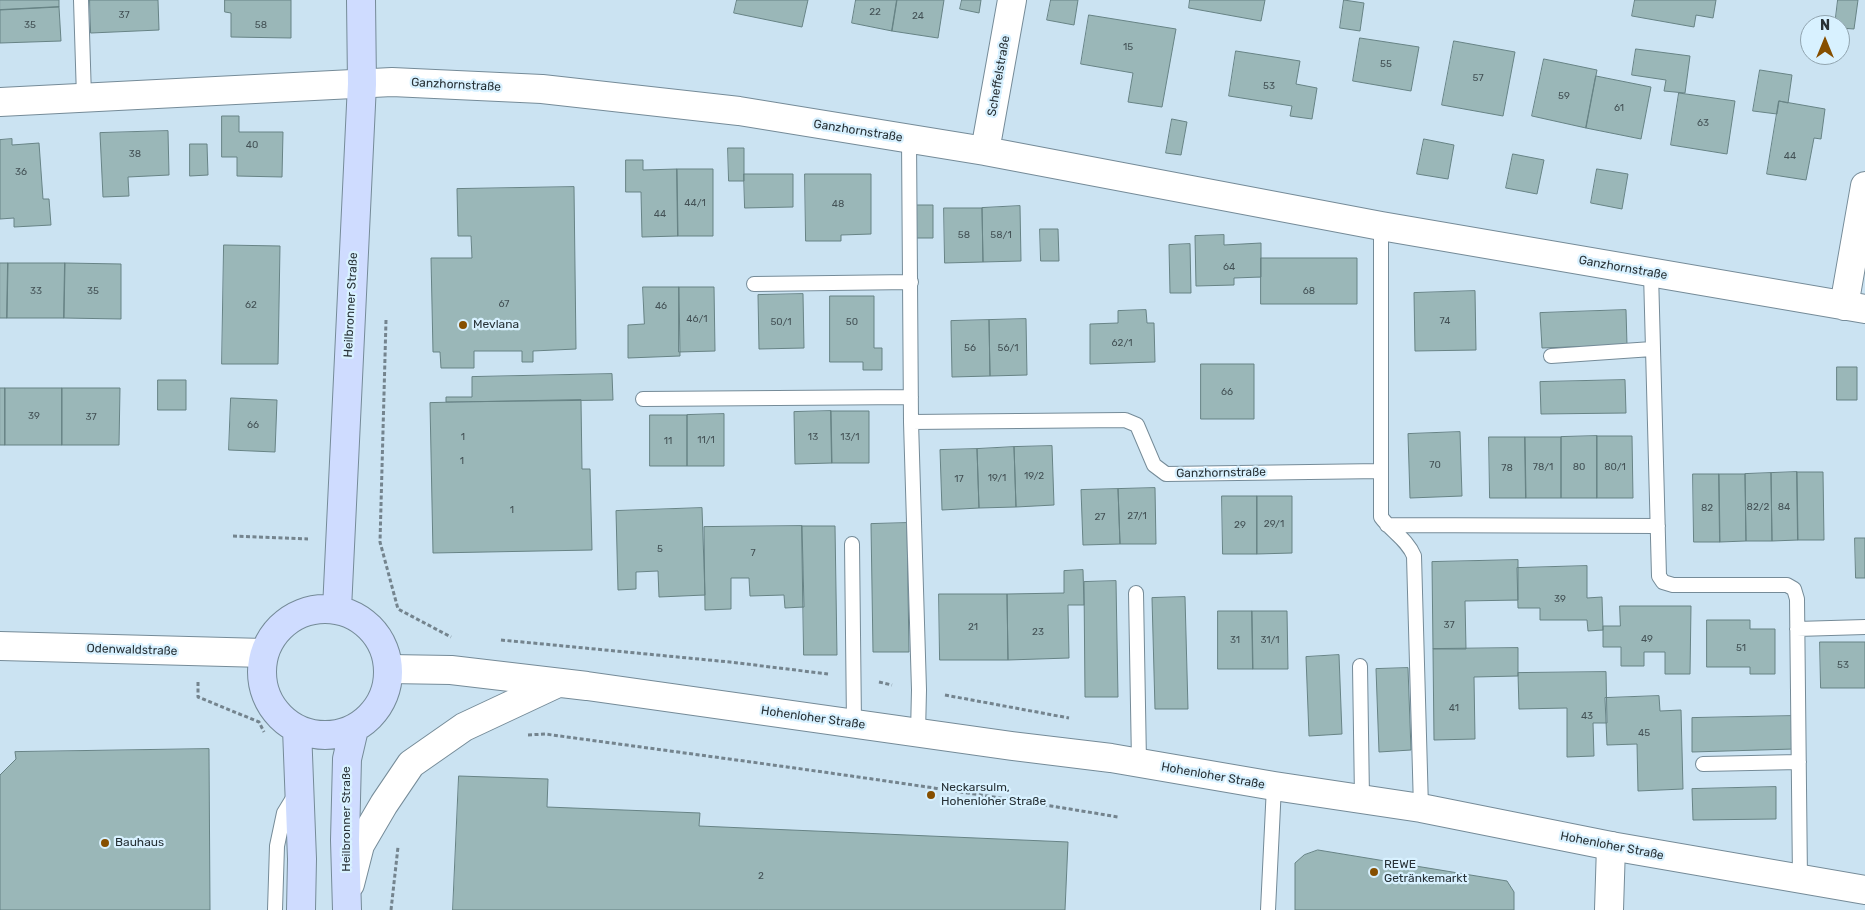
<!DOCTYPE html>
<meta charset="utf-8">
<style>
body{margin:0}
#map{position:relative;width:1865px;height:910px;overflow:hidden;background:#cbe3f2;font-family:Rubik,sans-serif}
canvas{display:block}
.north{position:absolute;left:1800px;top:15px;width:50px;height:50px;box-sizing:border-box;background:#d8f1ff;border:1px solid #91a4af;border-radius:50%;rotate:0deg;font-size:14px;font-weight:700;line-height:20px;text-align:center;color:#273136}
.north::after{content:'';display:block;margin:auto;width:18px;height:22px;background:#864f00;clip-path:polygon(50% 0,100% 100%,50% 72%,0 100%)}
</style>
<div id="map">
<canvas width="1865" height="910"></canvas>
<div class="north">N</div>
</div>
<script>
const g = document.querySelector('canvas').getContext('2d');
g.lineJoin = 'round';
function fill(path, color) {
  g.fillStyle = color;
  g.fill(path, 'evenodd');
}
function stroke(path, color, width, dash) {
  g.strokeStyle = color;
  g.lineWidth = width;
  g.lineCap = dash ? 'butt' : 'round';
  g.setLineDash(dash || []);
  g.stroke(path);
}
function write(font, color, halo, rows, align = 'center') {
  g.font = font + ' Rubik,sans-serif';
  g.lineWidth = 4.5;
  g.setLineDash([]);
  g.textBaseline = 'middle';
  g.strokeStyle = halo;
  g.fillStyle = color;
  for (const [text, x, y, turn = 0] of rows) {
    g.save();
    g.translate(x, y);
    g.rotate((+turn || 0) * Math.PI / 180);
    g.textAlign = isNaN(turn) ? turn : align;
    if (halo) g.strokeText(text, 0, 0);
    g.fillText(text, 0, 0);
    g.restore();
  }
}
const building = new Path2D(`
 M0,0H59V7L0,10Z
 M90,0H158L159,30L91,33Z
 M225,0H291V38L231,37V13L225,12Z
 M737,0H808L802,27L734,13Z
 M856,0H897L892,31L852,23Z
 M897,0H944L938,38L892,31Z
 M962,0H981L979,13L960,9Z
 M1051,0H1078L1074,25L1047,20Z
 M1190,0H1265L1261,21L1189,8Z
 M1344,0L1364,3L1360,31L1340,28Z
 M1635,0H1716L1713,18L1696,15L1694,27L1632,16Z
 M1838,0H1858L1854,29L1840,28V25H1835Z
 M59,7L61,41L0,43V10Z
 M1089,15L1176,29L1162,107L1128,102L1133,73L1081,64Z
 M1360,38L1419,47L1411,91L1353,81Z
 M1454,41L1515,52L1503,116L1442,105Z
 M1636,49L1690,56L1685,93L1664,91L1666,80L1632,75Z
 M1236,51L1300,61L1296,84L1317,88L1312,119L1290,116L1292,106L1229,96Z
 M1544,59L1597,70L1586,128L1532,116Z
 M1760,70L1792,75L1788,103L1779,101L1777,114L1753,111Z
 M1596,76L1651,87L1641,139L1586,128Z
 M1679,93L1735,101L1727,154L1671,145Z
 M1779,101L1825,109L1821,139L1814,138L1806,180L1767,174Z
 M222,116H239V132H283L282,177L237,176V157H222Z
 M1172,119L1187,122L1181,155L1166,153Z
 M168,131L169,175L128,177L129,196L103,197L100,133Z
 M12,139V145L39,143L43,199H49L51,225L14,227V218L0,219V140Z
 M1424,139L1454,145L1448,179L1417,174Z
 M190,144H207L208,175L190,176Z
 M728,148H744V181H729Z
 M1513,154L1544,160L1537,194L1506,188Z
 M626,160H643V170L677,169L678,236L642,237L641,192H626Z
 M677,169H713V236H678Z
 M1597,169L1628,174L1622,209L1591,203Z
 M744,174H793V207L745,208Z
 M805,174H871V234L841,235V241H806Z
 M574,187L576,349L533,351V362H522V351H474V368H441L440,352H433L431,258H472L471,236H458L457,189Z
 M916,205H933V238H916Z
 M1020,206L1021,261L983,262L982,208Z
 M944,208H982L983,262L945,263Z
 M1040,229H1058L1059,261H1041Z
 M1224,235V245L1261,243V277L1234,278V285L1196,286L1195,236Z
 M1190,244L1191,293H1170L1169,245Z
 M224,245L280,246L278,364H222Z
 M1261,258H1357V304H1261Z
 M0,263H8L7,318H0Z
 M8,263H65L64,318H7Z
 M65,263L121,264V319L64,318Z
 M643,287H679L680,356L628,358V325L644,324Z
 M679,287H714L715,351L679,352Z
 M1475,291L1476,350L1415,351L1414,293Z
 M803,294L804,348L759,349L758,295Z
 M830,296H874V348H882V370H863V362H830Z
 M1146,310L1147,323H1154L1155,362L1090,364V324L1118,323V311Z
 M1626,310L1627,345L1542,348L1540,313Z
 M1026,319L1027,375L990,376L989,320Z
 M989,320L990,376L952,377L951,321Z
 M1201,364H1254V419H1201Z
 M1837,367H1857V400H1837Z
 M612,374L613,400L446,402V397H472V377Z
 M158,380H186V410H158Z
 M1625,380L1626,413L1541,414L1540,382Z
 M0,388H5V445H0Z
 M5,388H62V445H5Z
 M62,388H120L119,445H62Z
 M231,398L277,400L275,452L229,450Z
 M581,400L582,469H590L592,550L433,553L430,403Z
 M831,411H869V463H832Z
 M831,411L832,463L795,464L794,412Z
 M724,414V466H687V415Z
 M650,415H687V466H650Z
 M1460,432L1462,496L1410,498L1408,434Z
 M1597,436H1632L1633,498H1597Z
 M1597,436V498H1561V437Z
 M1489,437H1525L1526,498H1490Z
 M1525,437H1561V498H1526Z
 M1052,446L1054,505L1016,507L1014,447Z
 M1014,447L1016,507L979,508L977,449Z
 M977,449L979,508L942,510L940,450Z
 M1797,472H1823L1824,540H1798Z
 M1797,472L1798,540L1772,541L1771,473Z
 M1771,473L1772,541H1746L1745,474Z
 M1693,474H1719L1720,542H1694Z
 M1719,474H1745L1746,541L1720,542Z
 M1155,488L1156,544H1120L1118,489Z
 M1118,489L1120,544L1083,545L1081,490Z
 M1222,496H1257V554H1223Z
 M1257,496H1292V553L1257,554Z
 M702,508L705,595L659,597L658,571L636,572V589L618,590L616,511Z
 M907,523L909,652H873L871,524Z
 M802,526L804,607L785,608L784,595L750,596L749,578H731V609L705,610L704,527Z
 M802,526H835L837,655H804Z
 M1855,538H1865V578H1856Z
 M1518,560V600L1465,601L1466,649H1433L1432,562Z
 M1587,566V598L1602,597L1603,630L1588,631L1587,620H1540V608H1518L1517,568Z
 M1083,570L1084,605H1068L1069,658L1008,660L1007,594L1064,593V571Z
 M1116,581L1118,697H1085L1084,582Z
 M939,594H1007L1008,660H940Z
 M1185,597L1188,709H1155L1152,598Z
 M1620,606H1691L1690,674H1665V652H1644V666H1621V647H1603V626H1620Z
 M1218,611H1252L1253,669H1218Z
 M1252,611H1287L1288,669H1253Z
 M1707,620H1750V629H1775V674H1750V667H1707Z
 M1820,642H1865V688H1821Z
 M1518,648V676L1474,677L1475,739L1434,740L1433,649Z
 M1339,655L1342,734L1309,736L1306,657Z
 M1408,668L1411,750L1379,752L1376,669Z
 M1606,672L1607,723H1593L1594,756L1567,757V708L1519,709L1518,673Z
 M1659,696L1660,711L1681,710L1683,789L1638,791L1637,744L1607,745L1605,698Z
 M1794,716V749L1692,752V718Z
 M209,749L210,910H0V775L16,759L15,752Z
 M459,776L548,779L547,807L700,813L699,826L1068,842L1065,910H453Z
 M1776,787V819L1693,820L1692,789Z
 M1318,850L1507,881L1514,892V910H1295V863L1304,855Z`);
fill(building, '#9ab7b8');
stroke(building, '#678385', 1);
const service = new Path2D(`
 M81,0L84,97
 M909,139L911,422L919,690L918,733
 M1381,226V517C1391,531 1407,539 1414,556L1421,808
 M1651,273L1659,576L1663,582L1673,585H1787L1794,589L1797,599L1800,880
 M754,284L911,282
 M1551,356L1652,349
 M643,399L911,397
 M911,422L1125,420L1137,425L1154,465L1166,474L1381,471
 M1387,525L1658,526
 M852,544L854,724
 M1136,593L1139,762
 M1797,629L1865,627
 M1360,666L1362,798
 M1703,764L1799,762
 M275,910L277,846L284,813L295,795
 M1268,910L1274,786`);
const minor = new Path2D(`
 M0,102L392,82L542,89L739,111L985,151L1381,226L1865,309
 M985,151L1012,0
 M1844,306L1865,186
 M0,646L264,653
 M1609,910L1611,846`);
const tertiary = new Path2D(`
 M389,669L451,670L587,686L1012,746L1111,758L1274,786L1421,808L1611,846L1865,890
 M350,884L360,845L384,804L411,764L464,727L558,683`);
const secondary = new Path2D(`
 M262 672a63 63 0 1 1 126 0a63 63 0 1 1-126 0Z
 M337,609L362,84L361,0
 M297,729L302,859L301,910
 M347,910L345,840L347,759L354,729`);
stroke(service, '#758b98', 16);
stroke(minor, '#758b98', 30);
stroke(tertiary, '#758b98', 30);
stroke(secondary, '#758b98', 30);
stroke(new Path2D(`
 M386,320L380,542L398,609L451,637
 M233,536L308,539
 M501,640L730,662L828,674
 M198,682V697L259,722L264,732
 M879,682L892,685
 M945,695L1069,718
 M528,735L545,734C736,760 928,785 1118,817
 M391,910L398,847`), '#74848e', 3, [4, 2.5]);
stroke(service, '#fff', 14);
stroke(minor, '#fff', 28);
stroke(tertiary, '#fff', 28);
stroke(secondary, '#cfdcff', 28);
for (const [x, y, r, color] of [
 [463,325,5,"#864f00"],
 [931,795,5,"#864f00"],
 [105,843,5,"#864f00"],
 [1374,872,5,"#864f00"]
]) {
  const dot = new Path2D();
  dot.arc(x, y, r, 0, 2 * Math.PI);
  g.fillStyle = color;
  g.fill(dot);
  stroke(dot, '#d8f1ff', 2);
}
write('10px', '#445256', null, [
 ["22",875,12],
 ["37",124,15],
 ["24",918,16],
 ["35",30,25],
 ["58",261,25],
 ["15",1128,47],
 ["55",1386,64],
 ["57",1478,78],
 ["53",1269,86],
 ["59",1564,96],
 ["61",1619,108],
 ["63",1703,123],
 ["40",252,145],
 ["38",135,154],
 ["44",1790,156],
 ["36",21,172],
 ["44/1",695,203],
 ["48",838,204],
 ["44",660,214],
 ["58",964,235],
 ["58/1",1001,235],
 ["64",1229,267],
 ["33",36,291],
 ["35",93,291],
 ["68",1309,291],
 ["67",504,304],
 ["62",251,305],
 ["46",661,306],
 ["46/1",697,319],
 ["74",1445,321],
 ["50/1",781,322],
 ["50",852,322],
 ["62/1",1122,343],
 ["56",970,348],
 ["56/1",1008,348],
 ["66",1227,392],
 ["39",34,416],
 ["37",91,417],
 ["66",253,425],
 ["1",463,437],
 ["13",813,437],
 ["13/1",850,437],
 ["11/1",706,440],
 ["11",668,441],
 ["1",462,461],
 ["70",1435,465],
 ["78/1",1543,467],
 ["80",1579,467],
 ["80/1",1615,467],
 ["78",1507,468],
 ["19/2",1034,476],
 ["19/1",997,478],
 ["17",959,479],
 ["82/2",1758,507],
 ["84",1784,507],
 ["82",1707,508],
 ["1",512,510],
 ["27/1",1137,516],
 ["27",1100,517],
 ["29/1",1274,524],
 ["29",1240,525],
 ["5",660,549],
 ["7",753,553],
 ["39",1560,599],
 ["37",1449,625],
 ["21",973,627],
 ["23",1038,632],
 ["49",1647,639],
 ["31",1235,640],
 ["31/1",1270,640],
 ["51",1741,648],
 ["53",1843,665],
 ["41",1454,708],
 ["43",1587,716],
 ["45",1644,733],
 ["2",761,876]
]);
write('12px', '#273136', '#d8f1ff', [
 ["Scheffelstraße",999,76,-80],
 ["Ganzhornstraße",456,85,3],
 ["Ganzhornstraße",858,131,9],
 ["Ganzhornstraße",1623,268,10],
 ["Heilbronner Straße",351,305,-87],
 ["Ganzhornstraße",1221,473,-1],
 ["Odenwaldstraße",132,650,2],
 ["Hohenloher Straße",813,718,8],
 ["Hohenloher Straße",1213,776,10],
 ["Heilbronner Straße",347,819,-90],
 ["Hohenloher Straße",1612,846,11]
]);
write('12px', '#273136', '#d8f1ff', [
 ["Mevlana",473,325],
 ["Neckarsulm,",941,788],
 ["Hohenloher Straße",941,802],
 ["Bauhaus",115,843],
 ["REWE",1384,865],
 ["Getränkemarkt",1384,879]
], 'left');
</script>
